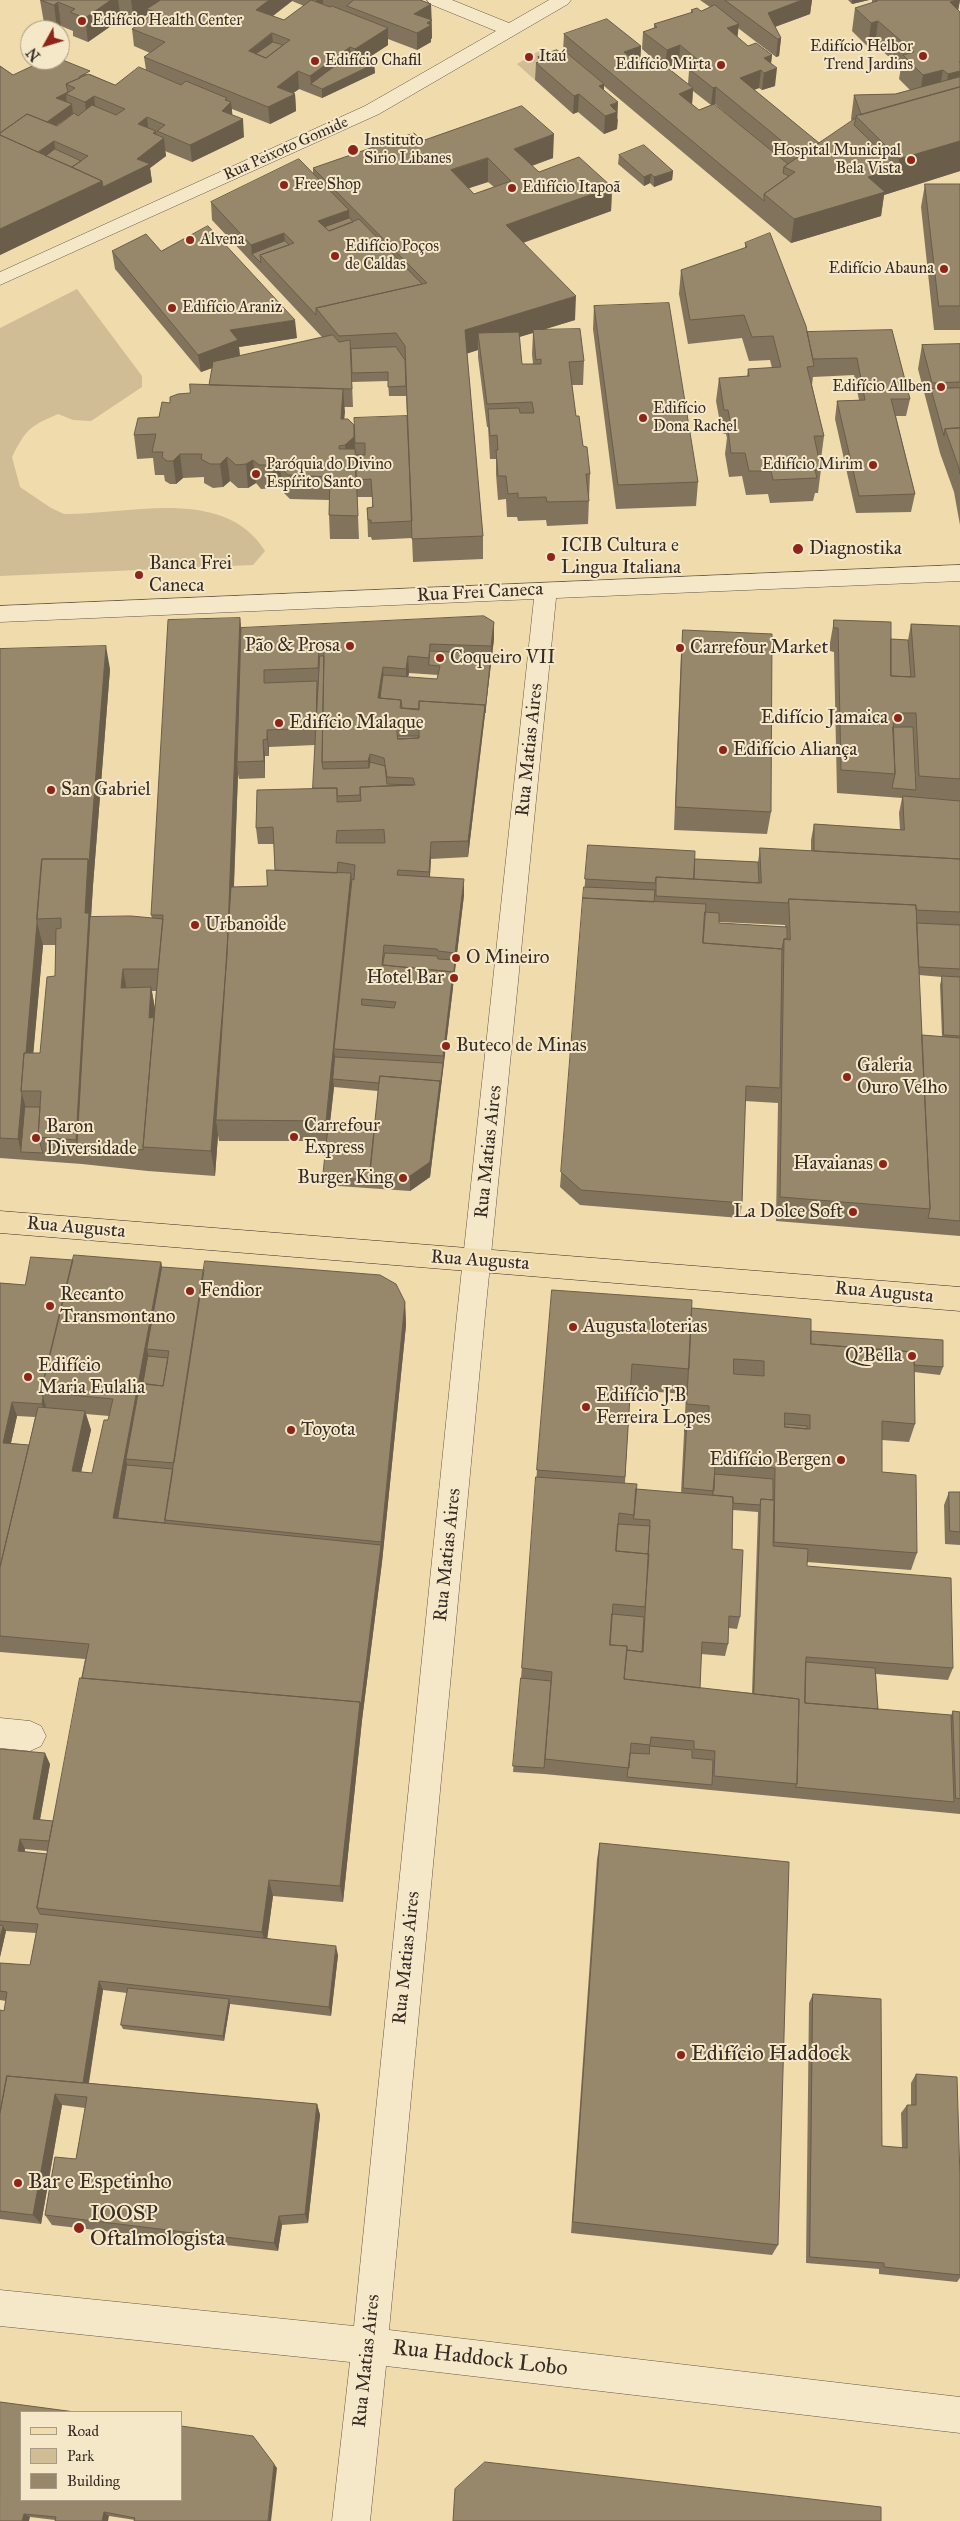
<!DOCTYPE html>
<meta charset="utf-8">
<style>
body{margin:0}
#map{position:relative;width:960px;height:2521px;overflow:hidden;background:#efdbac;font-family:"IM FELL Great Primer",serif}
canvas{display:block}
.legend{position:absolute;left:20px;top:2411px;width:162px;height:90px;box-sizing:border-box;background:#f5e8c9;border:1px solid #a99c87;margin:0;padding:6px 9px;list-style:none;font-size:15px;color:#372b25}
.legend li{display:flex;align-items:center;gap:10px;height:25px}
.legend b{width:25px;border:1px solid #a99c87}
.north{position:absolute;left:20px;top:20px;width:50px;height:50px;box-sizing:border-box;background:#f5e8c9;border:1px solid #a99c87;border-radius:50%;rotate:231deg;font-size:14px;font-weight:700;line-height:20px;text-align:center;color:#372b25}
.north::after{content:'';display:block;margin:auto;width:18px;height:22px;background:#8f2418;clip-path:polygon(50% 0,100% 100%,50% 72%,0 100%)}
</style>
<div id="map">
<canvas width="960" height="2521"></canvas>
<ul class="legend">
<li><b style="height:6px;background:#efdbac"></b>Road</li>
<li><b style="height:14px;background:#d0bd95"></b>Park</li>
<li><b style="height:14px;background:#97876b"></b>Building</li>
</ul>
<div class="north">N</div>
</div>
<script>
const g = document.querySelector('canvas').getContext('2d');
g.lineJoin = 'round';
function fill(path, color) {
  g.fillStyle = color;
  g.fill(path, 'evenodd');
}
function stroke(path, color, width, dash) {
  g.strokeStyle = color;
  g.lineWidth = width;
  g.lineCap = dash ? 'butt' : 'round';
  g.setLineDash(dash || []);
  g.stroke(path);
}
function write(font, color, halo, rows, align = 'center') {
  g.font = font + ' "IM FELL Great Primer",serif';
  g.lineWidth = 4;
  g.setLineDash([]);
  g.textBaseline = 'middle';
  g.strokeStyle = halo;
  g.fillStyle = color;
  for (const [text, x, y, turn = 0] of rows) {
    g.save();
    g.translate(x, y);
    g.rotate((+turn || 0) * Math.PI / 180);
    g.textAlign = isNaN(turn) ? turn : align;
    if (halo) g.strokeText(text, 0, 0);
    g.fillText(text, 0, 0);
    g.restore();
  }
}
fill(new Path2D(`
 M541,50L567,71L535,80L517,64Z
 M77,289L142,376V387L91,421L73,420L58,414C30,426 26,429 12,457L20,487L51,508L64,514C128,515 224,485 265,551L253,565L0,576V328Z`), '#d0bd95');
const minor = new Path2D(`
 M427,0H452L509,23L549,0H571L568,4L379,114L0,285V272L365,106L496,31L430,4Z
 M960,565V581L556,598L485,1315L389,2330L960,2397V2433L386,2366L370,2521H332L350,2362L0,2326V2290L354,2326L457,1315L534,599L0,622V606Z
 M0,1718L30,1721L41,1726L46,1736L41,1746L30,1751L0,1748Z`);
const major = new Path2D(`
 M0,1211L960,1287V1311L0,1233Z`);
stroke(minor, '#655747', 1);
stroke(major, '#372b25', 1);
fill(minor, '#f5e8c9');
fill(major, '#efdbac');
fill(new Path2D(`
 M40,0H420L431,4L432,38L431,39V42L417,50L388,39V45L365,60L374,64L375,73L322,98L299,89L293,93L295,94L296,111L270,124L232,109V115L244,137L192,162L165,151L166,156L150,168L152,182L0,255V66L13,75L90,74L115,85L146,70L144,57L150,53L134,46L132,29L148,17V14L134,24L121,19L88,42L73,36V31L61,26L57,29L44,23ZM292,1L304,6L284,20L273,16ZM73,114L57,126H56Z
 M700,0H812L810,14L775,27L781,38L779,56L776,57L738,28L737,37L748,46L772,55L771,64L775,86L762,90L759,88L754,90L819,143L852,121L851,119L854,95L895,94L910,90L899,79L901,67L875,45L868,47L852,31L855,8L872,3V0H960L958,10L960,12V171L884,195L881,216L791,243L604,86V90L618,120L617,129L604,134L578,112L573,114L535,80L536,63L537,62L538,57L563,55L566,54L563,52L564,34L641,46L640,64H639L642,67L657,62L642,49L643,32L654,28V24L691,13V10L701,11L710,7ZM679,63L689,71L688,84L667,67ZM693,91L711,105L699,110L692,104ZM715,104L738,124L714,105Z
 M848,0H869L852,4Z
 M421,141L553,158L532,166L539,172L612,187L611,211L523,243L575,320L542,330L584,361L583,385H572L576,416L590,474L588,524L547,526L546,520L518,521L517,517H507L506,499L498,500L496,474V459H490L488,427H487L478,357V350L467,353L483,536V559L413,562L412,538L372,540L371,537H368L367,508L372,507V497H357L359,539H330L329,515V500L290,499L282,491V483L274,488L261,489L256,483L248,488H238L230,481L223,487L213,488L204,483V477L183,478L176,484H170L165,481L164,475H155L153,458L137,459L134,435L159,417L170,403L209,385L212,368L201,372L115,269L112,251H161L297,338L239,347L240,356L322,337L212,220L211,202L313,174V168ZM488,182L494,187L474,194L469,188ZM533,333L532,354L533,364H522L519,337ZM351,359L352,382L388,381L389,396H406L407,416L354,425L344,419V407H353Z
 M619,155L673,171L672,180L654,187L650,183L644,186L618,164Z
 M925,184H960V330H934L921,207Z
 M745,243L807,332L892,330L910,399L906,416H896L915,494L911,512L856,513L835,419L837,401L859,400L854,375L813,377L812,385L824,436L821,459H819L821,469L818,493H815L813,501L770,503L768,494L746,495L742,476L729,477L725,454L727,438L726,434L722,433L716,401L719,378L747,377L748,369L772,368L770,360L749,361L742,338L688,344L679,294L681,270L745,248Z
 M594,306L698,482L696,506L616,509L593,329Z
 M960,344V525L954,492L940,453L918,369L922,345Z
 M240,618L241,628L494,622V639L468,857L431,859L430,877L464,895L430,1177L410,1191L324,1185L323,1177L327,1141H219L218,1135L215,1176L148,1171L82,1164L0,1158V649L110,669L93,885L91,917L152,918L151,915ZM409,673L438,675L437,679L408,677ZM315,745L313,788L256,828L258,844H274L275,870L267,886L234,887L238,774L239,779L265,778V756H269V747ZM43,945H56L55,976L40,1053H33ZM152,991H156L155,1009ZM334,1087L378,1091L375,1123L330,1121Z
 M834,620L891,639L908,640L911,624L960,626V1236L776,1221L778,1103L745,1101L742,1203L740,1218L580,1205L560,1187L588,845L695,859L758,862L760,848L811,851V840L814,824L900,830L899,813L902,798L837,793L834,652L830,651V643ZM719,922L785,925V927L719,923ZM919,975L942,977L940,985L942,1037L922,1035Z
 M683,630L771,812L767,834L674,830L681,653Z
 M73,1260L161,1262L162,1267L405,1302L406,1325L382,1562L362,1720L343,1902L273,1896L267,1938L338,1955L331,2016L230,2004L224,2041L123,2029L121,2025L127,1993L103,1990L89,2083L317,2104L320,2115L308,2223L282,2225L278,2251L52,2225L45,2215L76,2159L85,2108L62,2105L41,2224L0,2219V2010L4,2011L6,2001L0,2000V1963L30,1965L36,1933L6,1931L0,1957V1749L50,1764L40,1820L53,1821L85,1659L0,1652V1283L25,1285ZM86,1414L109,1416L92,1473L81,1472L91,1430ZM17,1416L35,1417L29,1445L11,1443ZM25,1849L47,1851V1854L25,1852Z
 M552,1290L692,1308L811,1331L943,1367L940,1375L914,1372L915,1424L909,1442L882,1440V1472L917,1553L911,1570L807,1562V1566L953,1668L948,1680L876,1674L878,1709L951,1715L953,1711L960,1712V1814L544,1774L513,1772L521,1678L537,1470ZM630,1390L686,1394L681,1493L636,1489L625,1483ZM733,1510L758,1512L752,1693L700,1688L701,1654L725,1656L728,1644V1628L737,1629L740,1617L732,1549Z
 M949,1492H960V1545L945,1544L944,1505Z
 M600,1843L778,2245L772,2255L571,2233L597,1859Z
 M813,1994L882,2146L902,2148L901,2113L907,2105H911V2083L916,2074L960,2178V2278L957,2282L879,2274V2269L806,2263L809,2003Z
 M0,2402L277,2468L135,2520L109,2516L55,2520L30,2517L0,2521Z`), '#82745c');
fill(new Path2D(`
 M111,0H118L121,19L88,42L85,18Z
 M131,0H168L147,9L148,14L134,24Z
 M269,0H292V1L258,27L256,10Z
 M316,0H323V5L316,11Z
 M802,0H812L810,14L766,30L768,13Z
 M852,0H869L852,4Z
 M957,0H960L956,23L950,2Z
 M58,2L61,26L57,29L54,5Z
 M431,4L432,38L431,39V42L417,50V33L414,14Z
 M878,21L875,45L868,47L871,23Z
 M739,24L737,41L727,28Z
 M388,28V45L356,66L355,49Z
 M272,33L274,51L258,62L249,51Z
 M781,38L779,56L776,57L778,39Z
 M680,45L679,63L665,68L667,50Z
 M641,46L640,64L623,70L624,52Z
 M350,47L351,64L311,84L310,76Z
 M772,55L770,70L777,68L775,86L762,90L764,73V58Z
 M959,62H960V93L944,98L948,74Z
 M374,64L375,73L322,98V89Z
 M761,70L759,88L738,96L740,78Z
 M943,70L939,93L919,99L923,75Z
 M298,71L299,89L288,97L295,94L296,111L270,124L268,107L277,87Z
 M604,84V102L599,86Z
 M716,87L715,104L711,105L713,88Z
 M693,88L692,105L679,94Z
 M68,92L66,94L67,103L56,98Z
 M579,94L578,112L573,114L574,96Z
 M94,96L96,113L87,120L85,102Z
 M227,98V106L231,102L233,120L243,119L244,137L192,162L190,145L222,111L225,100Z
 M618,102L617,129L604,134L605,116L610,105Z
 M72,104L73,114L41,136L40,127Z
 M147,117L149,135L138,124Z
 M156,131L157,143L164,138L166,156L150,168L152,182L0,255V229L137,159L153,133Z
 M554,134L553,158L513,172L514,149Z
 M54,141L57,159L33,156Z
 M960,141V171L884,195L881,216L791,243L794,219L868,177L898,168L899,159Z
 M488,158V182L451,194V170Z
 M673,171L672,180L654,187V177Z
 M651,174L650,183L644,186V177Z
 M612,187L611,211L505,249L506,225Z
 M349,210L350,227L326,237L318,221Z
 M284,233L286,251L260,255L252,254L251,245Z
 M576,296L575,320L480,349L478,333V350L466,354L465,330Z
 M295,320L297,338L239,347L240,358L201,372L198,355L230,330Z
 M343,389L345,412L342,443L341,419Z
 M354,425L356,472L359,539L355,460L346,469L345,445Z
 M180,454L183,478L176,484L173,461Z
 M227,457L230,481L223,487L220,464Z
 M281,459L280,467L282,483L274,488L272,465Z
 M253,460L256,483L248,488L246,464Z
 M240,618L243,646L237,762L238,774L230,982L216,1120L218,1135L215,1176L211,1151Z
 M494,622V639L491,663V646Z
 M106,646L110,669L93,885L77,1144L76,1140L85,913L88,859Z
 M491,654V663L468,857V841Z
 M408,656L409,673L406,686V669Z
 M383,667L384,684L379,706L378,698Z
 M267,730L269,747V756L267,739Z
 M263,740L265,756V778L264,761Z
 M370,754L371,771L369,777L368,761Z
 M431,842V859L429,888V872Z
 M351,873L353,895L334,1049L336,1065L333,1079L334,1087L328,1141L326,1121Z
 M464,879V895L453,988L455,953Z
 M37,923L43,945L30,1091H22Z
 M123,969L127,991L121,988Z
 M453,972V988L443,1071V1056Z
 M151,987L155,1009L154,1018H149Z
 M443,1063V1071L430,1177L410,1191V1176L440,1081Z
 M22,1094L28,1115L21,1152L18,1139Z
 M161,1262L165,1282L147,1349L150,1363L126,1459L129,1472L119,1529L113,1518Z
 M405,1302L406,1325L382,1562L362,1720L343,1902L340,1886L360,1702L381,1545Z
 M43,1397L47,1410L46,1418L42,1404Z
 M12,1402L17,1416L8,1456L3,1443Z
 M85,1411L91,1430L77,1490L72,1471Z
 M45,1753L50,1764L38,1830L33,1819Z
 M20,1839L25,1849L23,1862L18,1851Z
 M269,1880L273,1896L266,1948L262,1932Z
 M3,1926L6,1931L0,1957V1938Z
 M336,1946L338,1955L331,2016L329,2007Z
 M99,1981L103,1990L87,2093L82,2085Z
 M229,1999L230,2004L224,2041L223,2036Z
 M55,2094L62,2105L41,2224L33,2215Z
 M317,2104L320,2115L308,2223L305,2214Z
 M279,2216L282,2225L278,2251L274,2243Z
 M274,2464L277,2468L271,2521H268Z
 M104,2512L109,2516L108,2521H102Z
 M24,2514L30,2517L29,2521H22Z`), '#6a5e4b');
const building = new Path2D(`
 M41,0H111L85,18L70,12L75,9L58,2L54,5Z
 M161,0H269L256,10L284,20L311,0L330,7L332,6L388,28L355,49L350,47L310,76L298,71L277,87L295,94L268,107L144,57L165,42L132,29L155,12L147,9ZM272,33L290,40L266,58L249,51Z
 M354,0H420L431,4L414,14L432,20L427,23L431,25L417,33L347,6Z
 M725,0H802L768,13L781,38L778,39Z
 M876,0H957L950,2L960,12V62H959L960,63V71L948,74L943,70L923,75L903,55L914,52L878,21L871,23L855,8L877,1Z
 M715,5L739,24L727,28L748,46L756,43L772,55L764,58L777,68L764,73L761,70L740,78L819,143L800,156L716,87L713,88L689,69L703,64L680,45L667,50L643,32L657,27L654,24L693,12L691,10L697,8L701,11Z
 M607,19L641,46L624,52L642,67L659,61L693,88L679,94L699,110L714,104L788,164L784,167L783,173L789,176L764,194V201L564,34Z
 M273,42L283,45L266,58L256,54Z
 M557,50L563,55L568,54L604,84L599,86L618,102L610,105L617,112L605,116L579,94L574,96L536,63L542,61L538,57Z
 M350,55L374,64L322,89L311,84Z
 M60,59L90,71L79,77L80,78L66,84L68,92L56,98L72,104L47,122L27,114L0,133V66L13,75L45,60H60Z
 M139,67L181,85L186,81L227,98L225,100L231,102L222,111L243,119L190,145L157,131L165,125L147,117L138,124L156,131L153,133L164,138L137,159L150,164L103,187L102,181L72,167L88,156L54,141L38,152L0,135V133L27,114L57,126L74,113L78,116L92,105L116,115L125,109L94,96L85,102L66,94L75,88L66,84L88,74L115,85Z
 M960,77V87L860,115L861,114L854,95L895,94Z
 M960,87V141L899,159L856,116Z
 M522,106L554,134L514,149L539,172L579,157L612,187L506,225L576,296L465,330L483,536L412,539L405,346L396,333L339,336L316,308L427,283L313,168L414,133L421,141ZM488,158L511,181L474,194L451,170Z
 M856,118L854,125L898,168L868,177L885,192L794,219L764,194L795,172L784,167Z
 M0,135L102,181L0,229Z
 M644,145L673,171L654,177L651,174L644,177L619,155Z
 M55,149L81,161L72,167L46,156Z
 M299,159L349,210L318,221L329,231L359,219L422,284L316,308V315L260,255L294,243L284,233L251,245L211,202Z
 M925,184H960V306H939Z
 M350,218L353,222L329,231L325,227Z
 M208,226L295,320L230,330L238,340L198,355L112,251L146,234L161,251Z
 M770,233L806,326L814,366L807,367L824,436H814L821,469L815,470L817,478L773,480L771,471H749L745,453H731L728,430H732L728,410H724L719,378L749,376L748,369L781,367L773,336L752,337L744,315L690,320L681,270L747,247L745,243Z
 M285,241L289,245L260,255L261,263L252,254Z
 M669,303L698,482L618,485L594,306Z
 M580,329L584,361L569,362L576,416H579L583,446L587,447L590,474H586L589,501L547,502L546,497L518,498V493L508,494L506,476H498L496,450H498L497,435L490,436L488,409L519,408L520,413H534L532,402L487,404L478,333L519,332L522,364H541V359L536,360L533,330Z
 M892,330L910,399H891L915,494L859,496L837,401L865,400L857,358L813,359L807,332Z
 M333,335L339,342L350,340L352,389L209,385L213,362Z
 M960,344V382L932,383L922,345Z
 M396,347L405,360L406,386L388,387V372L352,373L351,349Z
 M190,384L343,389L341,419H348L354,425V437L345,445L339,446V449H355L358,516L329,515L330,477L288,475L280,467L281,459L272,465H259L253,460L246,464L236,465L227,457L220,464H210L201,459L202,454H180L173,461H167L162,457L163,452H152L156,434L134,435L138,418L159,417L162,402L170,403V397L178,394L190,393Z
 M960,388V428L945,429L944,436L931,389Z
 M407,416L412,521L371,523V520H368L367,508L373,507L371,479L356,480L355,455H365V443H355L354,418Z
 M960,428V474L959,468L945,429Z
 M484,616L494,622L491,646L430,644L429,658L408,656L406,669L383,667L378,698L401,700L400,708L419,710V701L485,705L468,841L431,842L429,872L398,870L397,875L464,879L455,953L438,951L437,949L384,945L382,965L453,972L443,1056L334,1049L352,879L354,880L355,865L338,862L337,873L275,870L273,827L256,828L257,790L337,788V802L361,801L360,787L415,785L413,778L387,777L384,758L370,754L368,761L322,762L324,648H319L318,668L264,670V683L317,681L316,728L267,730V739L263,740L264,761L237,762L241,628ZM397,728H419V738L398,739ZM384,830L385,843H336L337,831ZM362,999L396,1002L394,1008L362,1005Z
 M240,618L227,956L211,1151L143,1147L163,915H151L168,620Z
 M834,620L891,622V676L915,677L911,624L960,626V779L919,776L916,713H893L895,774L841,770L838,628H834Z
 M683,630L772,634L771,812L676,807Z
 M891,639L908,640L911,677L891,676Z
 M106,646L89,863L88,859H42L37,919V923L26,1053H24L21,1091L22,1094L18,1139L0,1138V649Z
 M430,651L491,654L485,713V705L419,701V709L402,708L401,700L380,698L383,675L437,679L440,666L429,665Z
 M320,656H324L322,762L323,769L369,768L370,762L385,766L387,784L413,785L360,787V795L337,796V788H313Z
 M893,727H913L916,790L892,788L895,774Z
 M398,736H419V738L398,739Z
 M903,796L960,801V859L814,851V824L904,830Z
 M588,845L695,851L694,879L656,877L655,883L585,879Z
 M760,848L960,859V912L916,910V905L789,899L788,903L656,896V877L761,883Z
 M42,859H88L85,913H89L76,1140L38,1137L41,1091H21L24,1053H40L47,977L55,976L56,929L61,928V918L37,919Z
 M695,859L758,862L759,883L694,879Z
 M267,870L351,873L326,1121L216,1120L231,887L267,886Z
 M584,887L655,890L654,902L583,898Z
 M583,898L706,904L703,943L782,949L780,1088L746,1086L742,1203L581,1190L561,1172Z
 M789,899L916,905L930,1209L780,1197L784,939L790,940Z
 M705,912L719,913V923L787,927V939H784L782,949L703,943Z
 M131,916L163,919L158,969H123L121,988L151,987L149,1018L154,1017L143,1147V1150L77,1144L90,917Z
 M917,923L960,925V969L919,967Z
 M385,953L437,956L438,959L455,960L453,979V972L383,965Z
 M942,976L960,977V1036L944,1035Z
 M922,1035L960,1038V1221L928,1218L930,1209Z
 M335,1057L443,1063L440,1088V1081L380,1076L379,1083L333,1079Z
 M380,1076L440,1081L430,1162L410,1176L370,1173Z
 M25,1107H40L38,1137L43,1153L21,1152Z
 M329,1121L375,1123L370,1173V1180L323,1177Z
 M74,1255L161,1262L113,1518L381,1545L361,1705L360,1702L82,1678L89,1644L0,1636V1567L38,1407L85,1411L72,1471L92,1473L104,1420H108L113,1399L41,1392Z
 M31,1257L73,1260L41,1392L43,1397L42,1404L12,1402L3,1443L29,1445L0,1567V1283L25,1285Z
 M205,1261L380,1275L396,1284L405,1302L381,1542L165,1520Z
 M162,1267L204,1270L174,1463L126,1459L140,1383L163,1386L169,1351L147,1349Z
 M552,1290L692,1300L689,1369L632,1364L625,1477L537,1470Z
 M692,1308L811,1319V1344L914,1352L915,1424L882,1421V1472L916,1475L917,1553L774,1542L775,1468L715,1463L714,1491L683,1488L687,1420L709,1422V1406L687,1404ZM734,1359L764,1361V1376L734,1374ZM785,1413L810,1415V1429L785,1427Z
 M811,1331L943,1340V1367L914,1365V1352L811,1344Z
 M148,1356L168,1358L163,1386L143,1384Z
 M686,1415L707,1417V1422L687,1420L685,1431Z
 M785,1424L807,1426V1429L785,1427Z
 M127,1465L173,1469L165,1520V1523L118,1518Z
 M715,1474L773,1479V1500L761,1499L760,1505L733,1503V1497L713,1495Z
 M536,1477L637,1484L634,1515L619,1513L616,1551L649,1554L645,1607L613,1604L610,1645L627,1646L624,1679L799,1699L797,1784L714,1776L715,1751L694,1749V1741L651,1737L650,1745L631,1743L629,1768L545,1759L552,1672L522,1668Z
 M636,1489L733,1497L732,1549L743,1550L740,1617L729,1616L728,1644L702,1642L700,1688L624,1679L627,1650L643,1652L650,1520L634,1519Z
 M949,1492H960V1532L950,1531Z
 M761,1499L774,1500L773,1546L808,1549L807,1566L951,1578L953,1668L806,1657L805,1703L951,1715L954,1802L795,1787L797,1784L799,1699L754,1694Z
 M618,1524L650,1526L648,1554L616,1551Z
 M612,1614L644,1617L642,1652L627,1650V1646L610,1645Z
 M806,1662L875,1668L878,1709L805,1703Z
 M80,1678L360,1702L340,1886L269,1880L262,1932L37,1908Z
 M521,1678L551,1681L544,1768L513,1766Z
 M953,1711L960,1712V1799L956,1798Z
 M650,1746L692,1750V1758L713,1760L712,1785L627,1777L630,1753L649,1754Z
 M0,1749L45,1753L33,1819L53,1821L49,1841L20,1839L18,1851L47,1854L37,1908L40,1914L336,1946L329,2007L99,1981L83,2083L7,2076L0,2113V2010L4,2011L7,1992L0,1991V1963L30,1965L38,1924L0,1921Z
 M600,1843L789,1862L778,2245L573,2222Z
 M0,1925L3,1926L0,1938Z
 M128,1988L229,1999L223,2036L121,2025Z
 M813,1994L881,1999L882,2146L907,2148V2105H916V2074L957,2077L960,2178V2275L884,2267V2263L810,2257Z
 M7,2076L317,2104L305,2214L279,2216L274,2243L45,2215L55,2157L76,2159L87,2097L55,2094L33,2215L0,2211V2113Z
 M0,2402L75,2412H21V2500H181V2426L253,2436L274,2464L268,2521H134L135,2518L104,2512L102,2521H55L56,2517L24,2514L22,2521H0Z
 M485,2462L881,2507V2521H453L455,2489Z`);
fill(building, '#97876b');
stroke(building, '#6a5e4b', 1);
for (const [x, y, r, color] of [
 [82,21,5,"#8f2418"],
 [923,56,5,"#8f2418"],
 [529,57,5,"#8f2418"],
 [315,61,5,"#8f2418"],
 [721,65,5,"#8f2418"],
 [353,150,6,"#8f2418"],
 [911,160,5,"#8f2418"],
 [284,185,5,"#8f2418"],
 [512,188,5,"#8f2418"],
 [190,240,5,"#8f2418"],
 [335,256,5,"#8f2418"],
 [944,269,5,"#8f2418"],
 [172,308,5,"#8f2418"],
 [941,387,5,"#8f2418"],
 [643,418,5,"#8f2418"],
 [873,465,5,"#8f2418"],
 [256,474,5,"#8f2418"],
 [798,549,6,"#8f2418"],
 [551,557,5,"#8f2418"],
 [139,575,5,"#8f2418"],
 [350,646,5,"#8f2418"],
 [680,648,5,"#8f2418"],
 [440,658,5,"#8f2418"],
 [898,718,5,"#8f2418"],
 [279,723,5,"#8f2418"],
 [723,750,5,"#8f2418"],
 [51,790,5,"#8f2418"],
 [195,925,5,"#8f2418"],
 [456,958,5,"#8f2418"],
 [454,978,5,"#8f2418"],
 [446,1046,5,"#8f2418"],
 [847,1077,5,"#8f2418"],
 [294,1137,5,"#8f2418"],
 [36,1138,5,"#8f2418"],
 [883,1164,5,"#8f2418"],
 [403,1178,5,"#8f2418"],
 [853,1212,5,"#8f2418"],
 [190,1291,5,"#8f2418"],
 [50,1306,5,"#8f2418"],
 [573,1327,5,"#8f2418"],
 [912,1356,5,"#8f2418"],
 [28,1377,5,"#8f2418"],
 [586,1407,5,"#8f2418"],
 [291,1430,5,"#8f2418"],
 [841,1460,5,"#8f2418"],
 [681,2055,5,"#8f2418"],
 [18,2183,5,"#8f2418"],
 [79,2228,6,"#8f2418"]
]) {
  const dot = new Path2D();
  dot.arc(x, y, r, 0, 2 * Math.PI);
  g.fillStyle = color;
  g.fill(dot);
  stroke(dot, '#f5e8c9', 2);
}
write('16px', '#372b25', '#f5e8c9', [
 ["Edifício Health Center",92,21],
 ["Edifício Helbor",913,47,"right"],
 ["Trend Jardins",913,65,"right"],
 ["Itaú",539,57],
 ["Edifício Chafil",325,61],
 ["Edifício Mirta",711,65,"right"],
 ["Instituto",364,141],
 ["Sirio Libanes",364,159],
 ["Hospital Municipal",901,151,"right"],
 ["Bela Vista",901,169,"right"],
 ["Free Shop",294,185],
 ["Edifício Itapoã",522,188],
 ["Alvena",200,240],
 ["Edifício Poços",345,247],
 ["de Caldas",345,265],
 ["Edifício Abauna",934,269,"right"],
 ["Edifício Araniz",182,308],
 ["Edifício Allben",931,387,"right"],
 ["Edifício",653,409],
 ["Dona Rachel",653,427],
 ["Paróquia do Divino",266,465],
 ["Espírito Santo",266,483],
 ["Edifício Mirim",863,465,"right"]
], 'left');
write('16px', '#372b25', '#f5e8c9', [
 ["Rua Peixoto Gomide",286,149,-24]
]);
write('19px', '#372b25', '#f5e8c9', [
 ["ICIB Cultura e",561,546],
 ["Lingua Italiana",561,568],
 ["Diagnostika",809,549],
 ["Banca Frei",149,564],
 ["Caneca",149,586],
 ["Pão & Prosa",340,646,"right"],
 ["Carrefour Market",690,648],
 ["Coqueiro VII",450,658],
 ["Edifício Jamaica",888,718,"right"],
 ["Edifício Malaque",289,723],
 ["Edifício Aliança",733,750],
 ["San Gabriel",61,790],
 ["Urbanoide",205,925],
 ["O Mineiro",466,958],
 ["Hotel Bar",444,978,"right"],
 ["Buteco de Minas",456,1046],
 ["Galeria",857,1066],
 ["Ouro Velho",857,1088],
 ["Carrefour",304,1126],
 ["Express",304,1148],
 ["Baron",46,1127],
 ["Diversidade",46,1149],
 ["Havaianas",873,1164,"right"],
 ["Burger King",393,1178,"right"],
 ["La Dolce Soft",843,1212,"right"],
 ["Fendior",200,1291],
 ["Recanto",60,1295],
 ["Transmontano",60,1317],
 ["Augusta loterias",583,1327],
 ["Q'Bella",902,1356,"right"],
 ["Edifício",38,1366],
 ["Maria Eulalia",38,1388],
 ["Edifício J.B",596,1396],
 ["Ferreira Lopes",596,1418],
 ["Toyota",301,1430],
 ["Edifício Bergen",831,1460,"right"]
], 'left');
write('19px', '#372b25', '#f5e8c9', [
 ["Rua Frei Caneca",480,593,-3],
 ["Rua Matias Aires",530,750,-84],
 ["Rua Matias Aires",489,1152,-84],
 ["Rua Augusta",76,1228,5],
 ["Rua Augusta",480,1261,4],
 ["Rua Augusta",884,1293,5],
 ["Rua Matias Aires",448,1555,-84],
 ["Rua Matias Aires",407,1958,-84],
 ["Rua Matias Aires",367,2361,-84]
]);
write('22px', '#372b25', '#f5e8c9', [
 ["Edifício Haddock",691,2055],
 ["Bar e Espetinho",28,2183],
 ["IOOSP",90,2215],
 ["Oftalmologista",90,2240]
], 'left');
write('22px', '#372b25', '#f5e8c9', [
 ["Rua Haddock Lobo",480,2359,7]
]);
</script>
